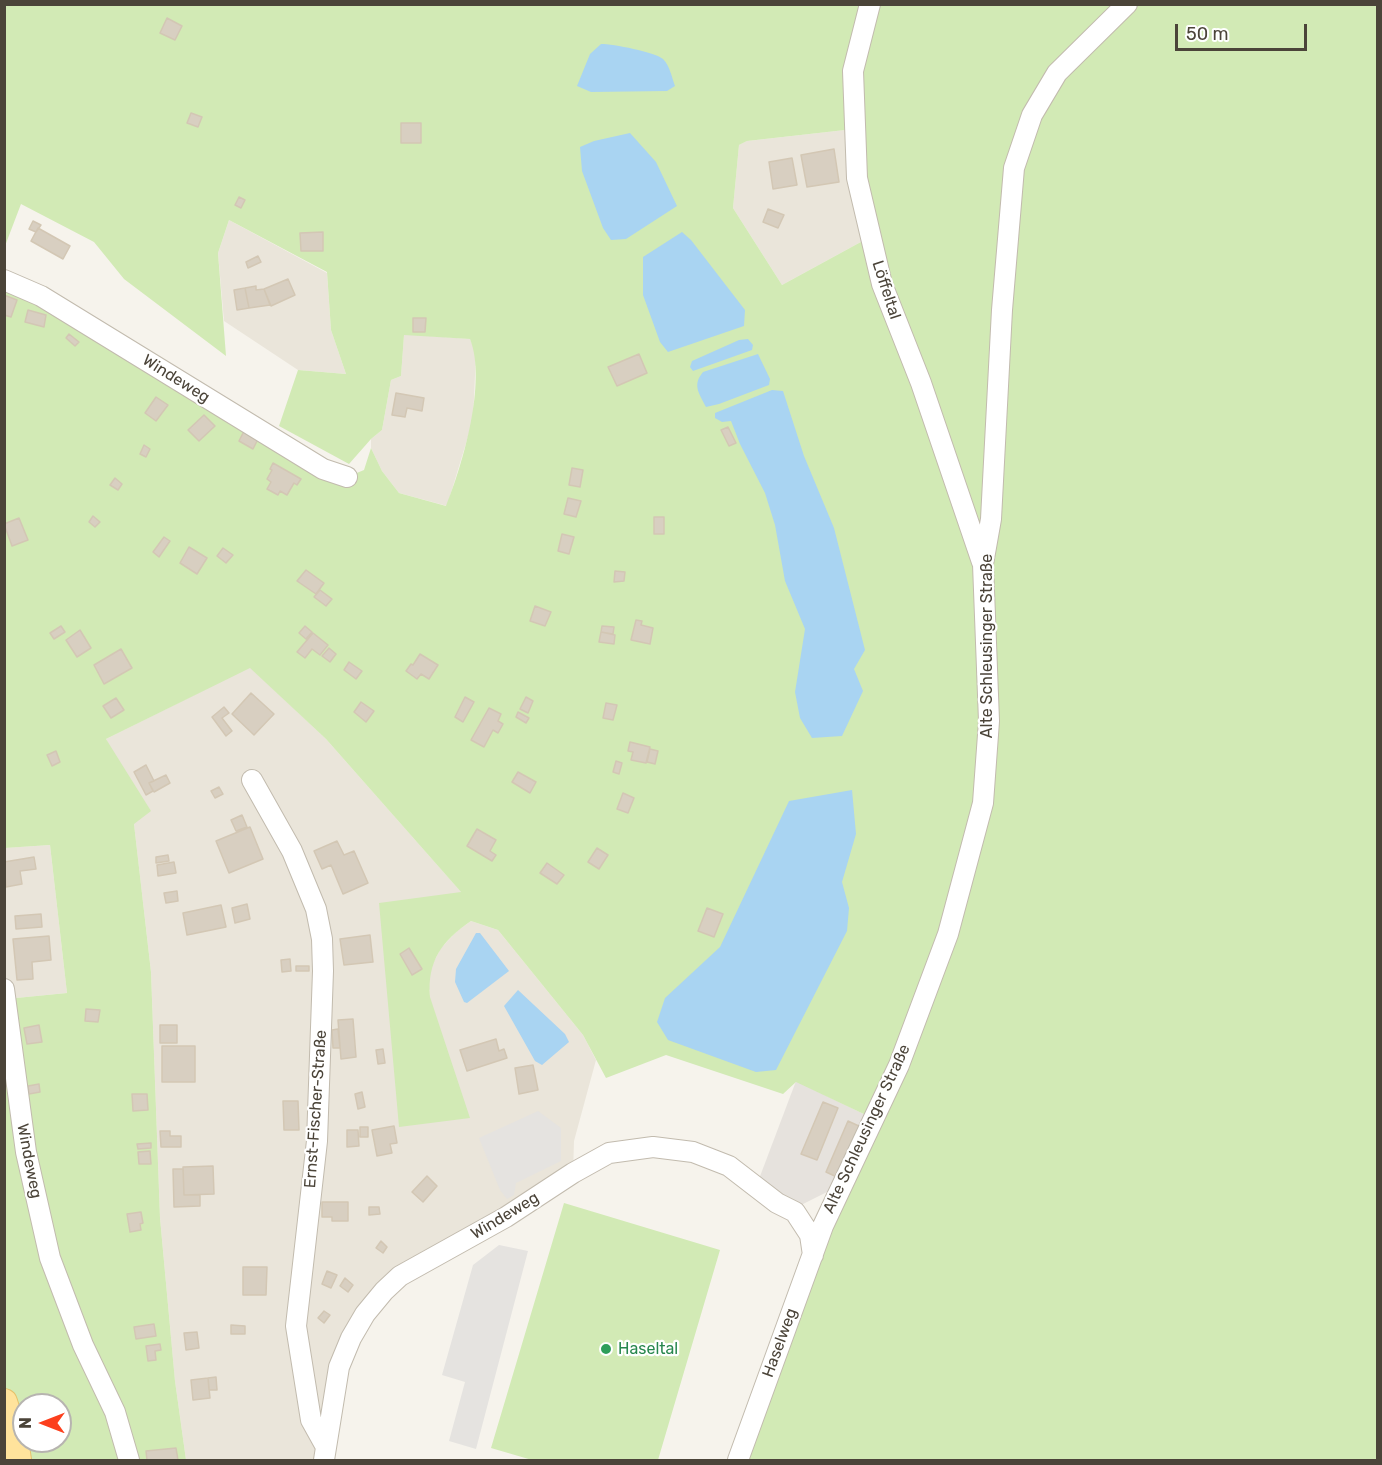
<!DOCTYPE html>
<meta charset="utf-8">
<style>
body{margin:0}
#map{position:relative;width:1382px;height:1465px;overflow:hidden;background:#f6f3ec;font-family:Rubik,sans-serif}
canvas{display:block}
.frame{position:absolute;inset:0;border:6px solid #4b4439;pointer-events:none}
.north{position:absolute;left:12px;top:1393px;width:60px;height:60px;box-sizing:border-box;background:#fff;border:2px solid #b7b4b0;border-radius:50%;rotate:270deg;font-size:16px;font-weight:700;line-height:24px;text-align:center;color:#4b4439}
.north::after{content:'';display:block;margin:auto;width:21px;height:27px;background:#fc3f1d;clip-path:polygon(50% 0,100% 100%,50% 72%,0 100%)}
.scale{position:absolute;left:1175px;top:24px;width:132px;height:27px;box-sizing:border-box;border:3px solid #4b4439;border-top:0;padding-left:8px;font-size:18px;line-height:21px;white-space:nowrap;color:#4b4439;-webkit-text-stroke:4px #fff;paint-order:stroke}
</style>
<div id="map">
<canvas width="1382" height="1465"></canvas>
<div class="frame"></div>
<div class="north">N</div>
<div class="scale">50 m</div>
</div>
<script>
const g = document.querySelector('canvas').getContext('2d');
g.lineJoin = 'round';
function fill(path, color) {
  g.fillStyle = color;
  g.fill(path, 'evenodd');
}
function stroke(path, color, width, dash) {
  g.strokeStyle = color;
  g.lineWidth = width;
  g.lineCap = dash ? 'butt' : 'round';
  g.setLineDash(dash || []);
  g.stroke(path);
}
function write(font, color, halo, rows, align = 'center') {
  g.font = font + ' Rubik,sans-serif';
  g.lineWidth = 4.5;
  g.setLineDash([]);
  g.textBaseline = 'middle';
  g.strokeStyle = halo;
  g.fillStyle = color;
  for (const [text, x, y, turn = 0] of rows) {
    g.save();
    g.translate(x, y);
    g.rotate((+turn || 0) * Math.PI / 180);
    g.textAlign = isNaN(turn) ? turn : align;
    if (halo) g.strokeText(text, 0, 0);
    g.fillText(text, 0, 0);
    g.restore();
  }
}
fill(new Path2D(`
 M854,129L870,237L782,285L733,208L739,145L747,141Z
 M229,220L327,273L331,330L346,374L298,370L224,321L218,253Z
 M404,334L470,339L476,353L473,420L447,506L399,493L382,471L371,448V439L382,430L391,380L401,376Z
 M250,667L326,739L462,893L379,904L430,997L428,979L432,965L441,948L457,931L471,921L498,930L583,1035L596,1060L574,1141L573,1173L400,1276L351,1338L323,1460H186L175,1381L160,1218L151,972L134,824L106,739Z
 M50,845L67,993L6,999L4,848Z`), '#eae5da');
fill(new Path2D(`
 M796,1081L870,1117L837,1187L801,1205L790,1202L759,1179Z`), '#e6e2dd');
fill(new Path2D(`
 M5,5H1377V1460H743L868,1116L796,1082L783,1094L666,1055L606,1078L583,1035L498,930L471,921C442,941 427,961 430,997L470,1118L399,1127L379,903L461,892L326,739L250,668L106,739L151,811L134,824L151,972L160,1218L175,1381L186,1460H18L4,1402V989L6,999L67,993L50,845L5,848V280L347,477L364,470L371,448L382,471L399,493L446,506C463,464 487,382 470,339L404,335L401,376L391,380L382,430L371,439L349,464L279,426L298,370L346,374L331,330L327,272L229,220L218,253L226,356L124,279L94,242L21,204L5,246ZM854,129L870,237L782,285L733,208L739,145L747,141ZM24,1405H60V1441H24Z
 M564,1203L720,1250L658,1460H532L491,1448Z`), '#d2eab5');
fill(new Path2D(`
 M538,1111L561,1128V1161L516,1183L514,1195L507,1199L500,1190L479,1138Z
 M499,1245L528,1251L476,1449L449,1441L465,1382L442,1375L473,1265Z`), '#e5e3e0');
fill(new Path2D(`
 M601,44C613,44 655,52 663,59C670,66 672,78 675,86L667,91L591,92L577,86L590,54Z
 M630,133L656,162L677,206L626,239L611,240L603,228L582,171L580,147L594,141Z
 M682,232L691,240L745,310L744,326L668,352L660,342L643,295V257Z
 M748,339L753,345L752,350L693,371L690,367L692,361L739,340Z
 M758,354L770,379L769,385L719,404L706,407C699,393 692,385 703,372Z
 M772,390L783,391L804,456L834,528L865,650L854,669L863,691L842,736L812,738L800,718L795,692L805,629L785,581L775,525L765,493L740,444L731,421L722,422L715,418V413Z
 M852,790L856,834L842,882L849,908L847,931L776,1070L756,1072L668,1040L657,1022L665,998L720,947L789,801Z
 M476,933H480L509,971L467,1003L464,1002L455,982L456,969Z
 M518,990L565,1034L569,1042L542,1065L535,1061L504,1006Z`), '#a9d4f2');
const building = new Path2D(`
 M167,18L182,26L175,40L160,33Z
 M191,113L202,117L198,127L187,123Z
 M401,123H421V143H401Z
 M834,149L839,182L807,187L801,155Z
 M792,158L797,185L773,189L769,162Z
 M239,197L245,200L241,208L235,205Z
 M768,209L784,215L778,228L763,222Z
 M33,221L41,225L36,232L29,229Z
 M38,228L70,246L63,259L31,241Z
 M323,232V251H301L300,233Z
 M258,256L261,262L248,268L246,262Z
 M288,279L295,295L271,306L264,289Z
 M256,286V290L264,289L270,305L249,308L245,288Z
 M245,288L249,308L237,310L234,290Z
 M4,295L17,300L11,317L4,315Z
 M28,310L46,315L44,327L25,322Z
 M413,318H426L425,332H413Z
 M69,334L79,342L75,346L66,338Z
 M639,354L647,373L617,386L608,367Z
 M396,393L424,398L422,411L407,408L405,417L392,415Z
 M156,397L168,405L156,421L145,413Z
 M204,415L215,426L199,441L188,430Z
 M728,427L736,443L729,446L721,430Z
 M244,431L258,439L253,449L239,441Z
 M144,445L150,449L146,457L140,454Z
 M273,463L301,479L297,485L294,483L287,495L280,491L278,495L267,489L271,482L267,479L272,470L270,469Z
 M572,468L583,470L580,487L569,485Z
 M115,478L122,484L118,490L110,485Z
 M568,498L581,501L576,517L564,514Z
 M93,516L100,522L95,527L89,522Z
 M654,517H664V534H654Z
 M19,518L28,540L12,546L4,524Z
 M562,534L574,537L569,554L558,551Z
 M164,537L170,541L159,557L153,552Z
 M189,547L207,558L197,574L180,563Z
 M223,548L233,555L226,563L217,556Z
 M306,570L324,583L316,594L297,581Z
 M615,571L625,572L624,581L614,582Z
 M320,590L332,599L326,606L314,597Z
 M535,606L551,612L545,626L530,621Z
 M636,620L642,621L641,625L653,628L650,644L631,640Z
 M61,626L65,632L54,639L50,633Z
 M305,626L312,632L306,639L299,633Z
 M602,626L614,627L613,634L601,632Z
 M80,630L91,648L77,657L66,640Z
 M601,632L615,635L614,644L599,642Z
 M313,633L328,645L320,655L312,649L305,658L297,652Z
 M329,648L336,654L330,662L322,656Z
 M121,649L132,668L104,684L94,665Z
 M420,654L438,665L429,679L421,674L417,679L406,671L411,664L413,665Z
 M349,662L362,671L356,679L344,670Z
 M251,693L274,714L254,735L232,714Z
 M465,697L474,702L463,722L455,717Z
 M526,697L533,701L528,713L520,709Z
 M116,698L124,710L111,718L103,706Z
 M361,702L374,711L366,722L354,712Z
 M606,703L617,705L613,720L603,718Z
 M224,707L229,713L222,718L232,731L226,736L212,717Z
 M489,708L501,714L498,721L503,724L498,733L493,730L484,747L471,740Z
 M518,712L529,718L526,723L516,717Z
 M630,742L650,747L646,763L631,760L633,752L628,751Z
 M650,749L658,751L655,764L647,762Z
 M56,751L60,762L52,766L47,755Z
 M616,761L622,763L619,774L613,772Z
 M146,765L154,781L149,783L153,791L146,795L134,772Z
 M518,772L536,782L530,793L512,782Z
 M166,775L170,783L154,792L149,783Z
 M219,787L223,794L215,798L211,791Z
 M623,793L634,798L628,813L617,809Z
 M242,815L247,827L236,831L231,820Z
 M250,827L263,859L229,873L216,841Z
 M477,829L496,840L490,851L496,855L492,861L467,846Z
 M337,841L344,855L354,851L368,883L343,894L331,865L322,869L314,851Z
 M597,848L608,855L599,869L588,862Z
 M168,855L169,861L156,863V857Z
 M34,857L36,869L20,871L22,884L6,887L4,862Z
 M174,862L176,873L158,876L157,865Z
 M547,863L564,875L557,884L540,873Z
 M177,891L178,901L166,903L164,893Z
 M247,904L250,919L235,923L232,908Z
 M221,905L226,927L187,935L183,913Z
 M707,908L723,914L714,937L698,931Z
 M41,914L42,927L16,929L15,916Z
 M370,935L373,962L344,965L340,939Z
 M49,936L51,960L32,962L33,979L17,980L13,939Z
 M409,948L422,969L412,975L400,954Z
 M290,959L291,971L282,972L281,960Z
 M296,966H309V971H296Z
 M86,1009L100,1010L98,1022L85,1021Z
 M353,1019L356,1057L341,1059L338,1020Z
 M39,1025L42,1042L27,1044L24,1028Z
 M160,1025H177V1043H160Z
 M338,1029L340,1048H333L332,1030Z
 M496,1039L499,1051L504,1049L507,1058L467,1071L460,1050Z
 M162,1046H195V1082H162Z
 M383,1049L385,1063L378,1064L376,1050Z
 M533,1065L538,1090L519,1094L515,1068Z
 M39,1084L40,1092L29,1094L28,1086Z
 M362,1092L365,1107L358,1109L355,1094Z
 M132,1094H147L148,1110L133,1111Z
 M283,1101H298L299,1130H284Z
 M823,1102L838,1108L817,1160L801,1154Z
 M848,1121L861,1127L839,1178L826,1172Z
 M394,1126L397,1143L390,1144L392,1153L377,1156L372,1130Z
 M360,1127H368V1137H360Z
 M347,1130H358L359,1146L347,1147Z
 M160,1131H170V1136H181V1147H161Z
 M151,1143V1148L138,1149L137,1144Z
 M150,1151L151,1164H139L138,1152Z
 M213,1166L214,1194L184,1195L183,1167Z
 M173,1169H183L184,1195H200V1206L174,1207Z
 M427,1176L437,1186L423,1202L412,1192Z
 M322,1202H348V1221H332V1217H322Z
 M369,1207H379L380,1214L369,1215Z
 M141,1212L143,1223L140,1224L141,1230L130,1232L127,1214Z
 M381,1241L387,1247L383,1253L376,1248Z
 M243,1267H267L266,1295H243Z
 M327,1271L337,1275L331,1288L322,1284Z
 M345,1278L353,1285L348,1292L340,1286Z
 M324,1311L330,1315L324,1323L318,1318Z
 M154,1324L156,1336L136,1339L134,1327Z
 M231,1325L245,1326V1334H231Z
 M197,1332L199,1348L186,1350L184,1333Z
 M160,1344L161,1350L155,1351L156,1360L148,1361L146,1346Z
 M216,1377L217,1390H209L208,1378Z
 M208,1378L210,1398L193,1400L191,1380Z
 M176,1448L178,1460H147L146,1451Z`);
fill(building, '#d8cfc1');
stroke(building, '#d3c7b4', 1.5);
const minor = new Path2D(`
 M870,4L853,71L857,178L882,284L921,383L982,562
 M4,280L41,296L323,469L347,477
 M252,780L292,851L316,909L322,939L323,971L317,1141L296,1326L311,1420L326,1447
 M4,989L26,1152L50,1258L83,1345L115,1412L129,1460
 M324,1460L339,1367L351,1338L365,1314L384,1291L400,1276L506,1217L573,1173L609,1153L653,1147L693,1152L729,1166L777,1203L795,1212L810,1235L813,1255
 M738,1460L823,1226L899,1065L948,934L983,803L989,721L983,564L991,519L1002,310L1014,168L1032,115L1057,73L1127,4`);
const major = new Path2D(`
 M4,1402L14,1433L18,1460`);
stroke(minor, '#c2bbae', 22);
stroke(major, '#e6c16a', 28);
stroke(minor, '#fff', 20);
stroke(major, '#ffe39c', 26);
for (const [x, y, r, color] of [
 [606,1349,6,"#2e9e5b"]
]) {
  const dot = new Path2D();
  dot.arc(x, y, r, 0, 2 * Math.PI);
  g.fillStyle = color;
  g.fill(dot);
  stroke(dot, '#fff', 2);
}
write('16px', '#4b4439', '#fff', [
 ["Löffeltal",886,290,72],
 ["Windeweg",176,379,32],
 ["Alte Schleusinger Straße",987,646,-90],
 ["Ernst-Fischer-Straße",316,1109,-86],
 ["Alte Schleusinger Straße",867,1129,-65],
 ["Windeweg",29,1161,79],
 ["Windeweg",505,1216,-31],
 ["Haselweg",780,1343,-70]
]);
write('16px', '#27864d', '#fff', [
 ["Haseltal",618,1349]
], 'left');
</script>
